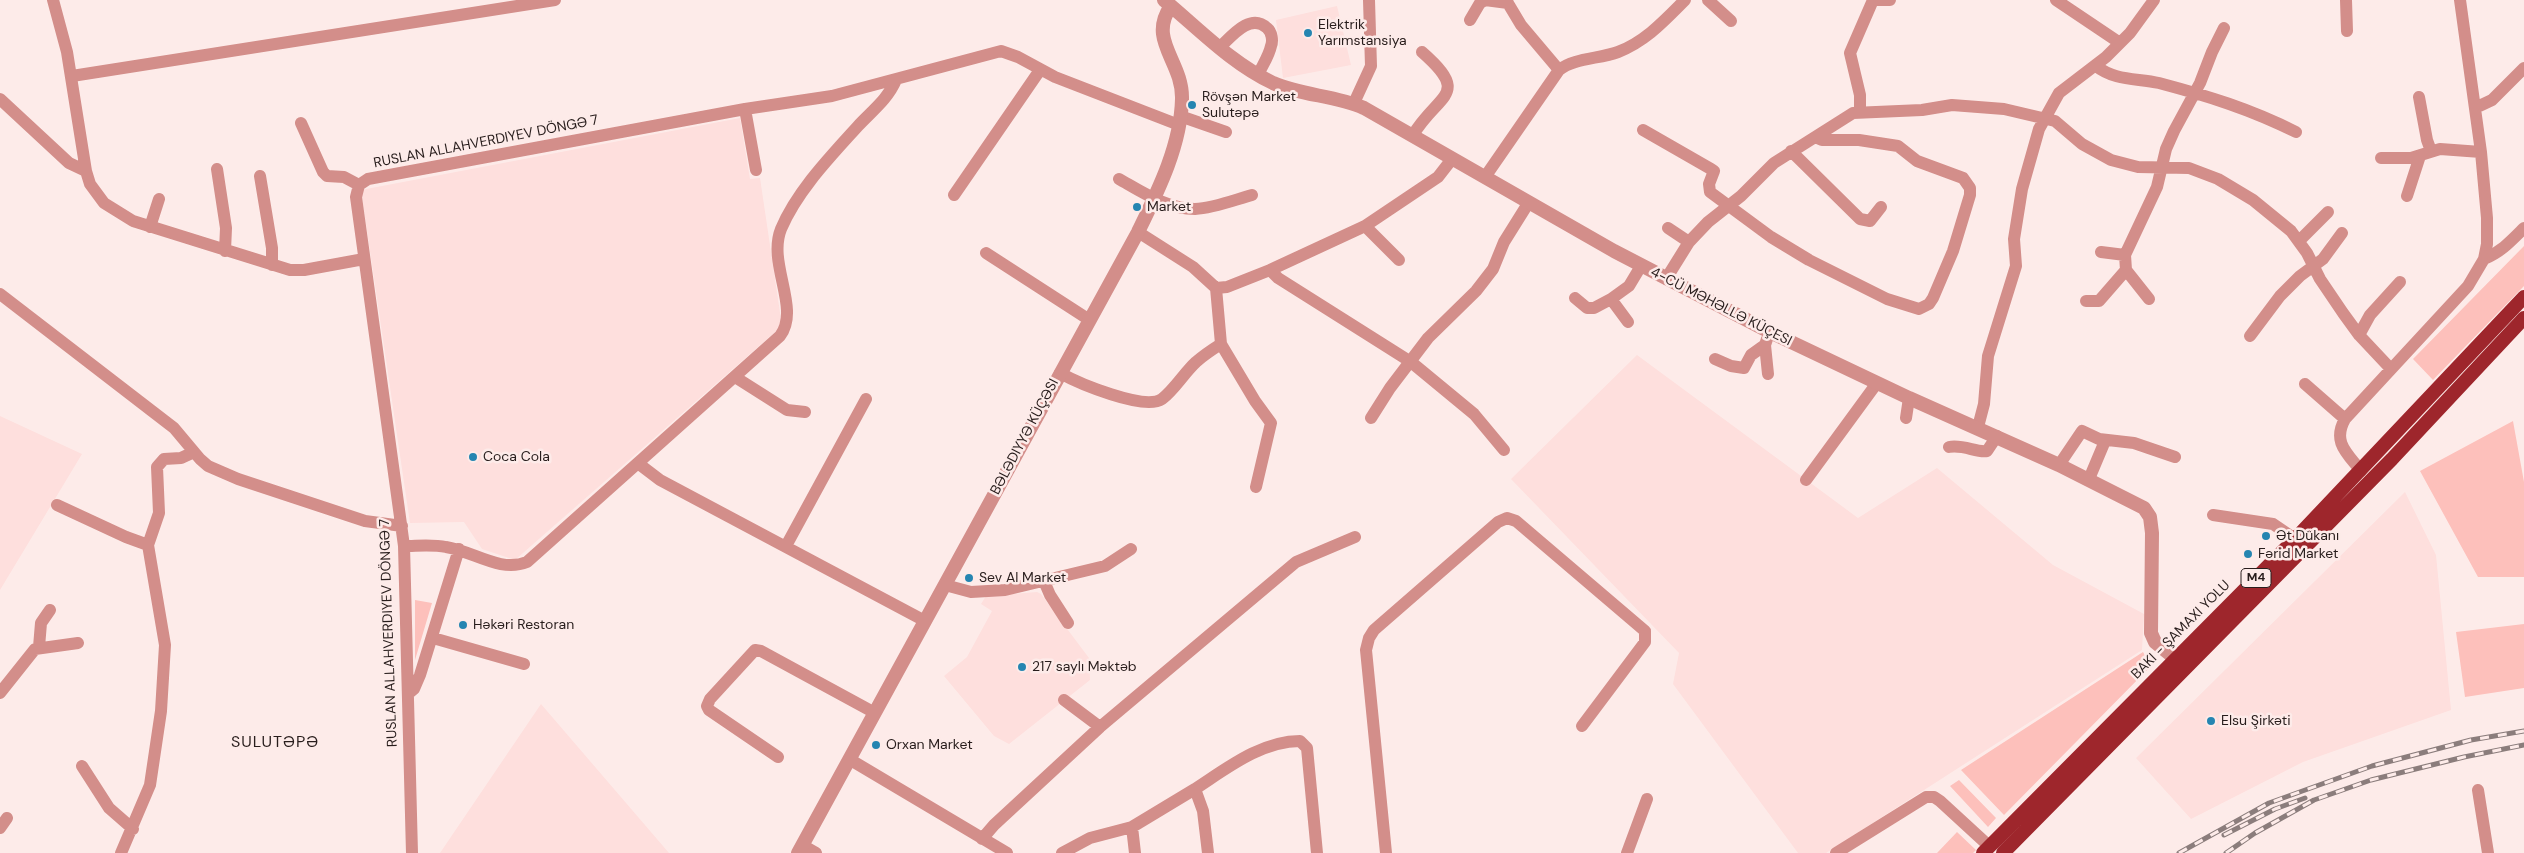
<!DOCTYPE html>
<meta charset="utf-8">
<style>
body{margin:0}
canvas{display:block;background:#fdebe9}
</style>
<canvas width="2524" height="853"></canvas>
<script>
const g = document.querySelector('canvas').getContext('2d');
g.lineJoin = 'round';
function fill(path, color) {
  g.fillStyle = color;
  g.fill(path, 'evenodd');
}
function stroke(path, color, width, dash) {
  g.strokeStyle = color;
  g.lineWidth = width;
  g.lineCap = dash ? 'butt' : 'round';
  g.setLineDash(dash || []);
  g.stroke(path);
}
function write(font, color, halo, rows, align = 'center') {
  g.font = font + ' "DM Sans",sans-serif';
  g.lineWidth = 5;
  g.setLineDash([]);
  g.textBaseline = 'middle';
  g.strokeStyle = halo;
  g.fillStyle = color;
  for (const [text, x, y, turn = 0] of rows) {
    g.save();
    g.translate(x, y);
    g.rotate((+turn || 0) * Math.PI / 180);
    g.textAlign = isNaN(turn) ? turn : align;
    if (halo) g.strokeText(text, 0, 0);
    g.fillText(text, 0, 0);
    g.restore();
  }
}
fill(new Path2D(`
 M1337,6L1351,65L1283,78L1276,20Z
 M740,118L750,179L760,178L782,326L515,560L482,549L464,522L410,523L361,190Z
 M1637,355L1858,518L1937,468L2053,565L2144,614L2142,650L1826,853H1798L1673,684L1679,653L1511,479Z
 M0,416L82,454L0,590Z
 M2405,492L2436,555L2451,710L2303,762L2191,819L2136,758Z
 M1037,592L1041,594L1089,658L1090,680L1009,744L994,736L944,676L967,657L992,611L981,604L986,596Z
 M541,704L669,853H440Z`), '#fedfdd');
fill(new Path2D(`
 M2524,246V286L2433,380L2413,359Z
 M2513,421L2524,482V577H2478L2420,471Z
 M415,600L432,603L415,660Z
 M2524,624V688L2465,697L2456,632Z
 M2143,652L2151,666L2004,815L1961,770Z
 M1959,780L1996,818L1988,827L1950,786Z
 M1957,832L1976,850L1973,853H1937Z`), '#fdc0bb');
stroke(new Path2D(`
 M53,0L67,52L86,171L90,184L104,203L133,221L290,270H304L364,259
 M1506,0L1521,25L1559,70
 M1708,0L1731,21
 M1876,0H1890
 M2056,0L2120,43
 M2346,0L2347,31
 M1470,20L1480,3L1485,0L1508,3
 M1219,48C1231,37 1250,12 1267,28C1272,32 1273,41 1271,46C1269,56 1262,66 1258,75
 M2096,66C2115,81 2137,78 2159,83C2208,96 2250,109 2296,132
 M72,76L555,0
 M2419,97L2427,140L2431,151
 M0,99L69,163L86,171
 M1354,103L1371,66L1369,0
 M2475,108L2492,100L2524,68
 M745,109L756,170
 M1860,111V95L1850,53L1873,0
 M1180,116L1226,132
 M301,123L323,172L327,176L344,177L359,185
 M1643,130L1711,169L1714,171L1709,184L1710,192L1771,237L1809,260L1887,299L1919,309L1929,304L1933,298L1953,251L1970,195V188L1963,178L1917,161L1898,146L1859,140H1822L1815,137
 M1413,135C1438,93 1472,96 1422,52
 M1791,151L1860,219L1870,221L1881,207
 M2381,158H2411L2440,149L2481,152
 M217,169L226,228L225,251
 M260,176L272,248V265
 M1485,177L1559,70C1574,58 1599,59 1618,52C1646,41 1664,21 1685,0
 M1119,179C1142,192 1167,209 1195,209C1214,208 1234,200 1252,195
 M954,195L1040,70
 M2407,196L2420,156
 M1365,226L1399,260
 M150,227L159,199
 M1668,228L1689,242
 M1138,232L1193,267L1216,288L1227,287L1270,270L1365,226L1438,177L1452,159
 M2299,241L2328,212
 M2101,252L2125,255
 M986,253L1088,319
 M2484,259C2501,252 2511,241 2524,228
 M1270,270L1278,278L1411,362L1474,414L1504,450
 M1666,279L1689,242L1708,222L1741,196L1774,163L1853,113L1922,110L1952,105L2004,109L2055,121L2082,144L2111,160L2138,167L2189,168L2218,179L2253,200L2291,231L2307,253L2320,279L2343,313L2359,335L2390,368
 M1216,288L1221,344L1255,401L1271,423L1256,487
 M0,294L174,428L200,459L208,466L238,479L365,521L402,526
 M1575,298L1587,308H1594L1611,299L1629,286L1641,266
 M1611,299L1628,322
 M2149,299L2126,270L2125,255L2157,187L2166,149L2174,131L2200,83L2212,52L2224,28
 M2086,301H2099L2126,270
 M2359,335L2370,315L2400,282
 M2250,336L2280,296L2300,276L2323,259L2342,233
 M1767,339L1765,345L1768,374
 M1715,359L1731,366L1744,368L1751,355L1765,345
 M1060,373C1078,383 1144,411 1162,399C1175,389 1184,373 1196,362C1204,355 1213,349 1221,344
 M735,377L787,410L805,412
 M2305,384L2345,419
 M1371,418L1390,388L1428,338L1476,291L1493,269L1504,242L1529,202
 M1906,418L1909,398
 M1978,427L1984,404L1988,356L2016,266L2014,239L2022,189L2039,129L2059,93L2106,57L2130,33L2154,0
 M1949,447C1963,444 1977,453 1987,451L1997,436
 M639,464L660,480L925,621
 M2059,465L2082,431L2099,439L2134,443L2175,457
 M2361,471C2347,453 2332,442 2345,419L2468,286L2484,259L2487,244V218L2481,152L2460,0
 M2089,479L2105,441
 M1806,480L1877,383
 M57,505L126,537L148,545
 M2213,515L2273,524L2295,539
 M404,546C417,546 432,544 446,547C473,551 500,573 527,562L780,336C801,308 767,264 781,229C797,191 830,157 858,126C872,111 888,99 896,80
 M786,546L866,399
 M1044,581L1050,595L1068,623
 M945,585L971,592L1005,590L1105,566L1131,549
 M433,638L524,664
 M39,647L41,623L50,610
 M0,693L35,649L78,643
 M408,694L414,689L420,675L459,549
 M1064,700L1100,727
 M778,757L709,710L707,706L710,699L755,650L761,651L875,713
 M849,759L1007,853
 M82,766L109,808L133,829
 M1195,789C1226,769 1261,741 1300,741L1307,748L1317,853
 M2478,790L2488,853
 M1132,827L1135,853
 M0,828L7,818
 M982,839L994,825L1100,727L1296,562L1355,537
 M802,845L816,853
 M121,853L150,785L161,711L165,645L148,545L159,513L157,467L164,459L181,458L194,452
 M412,853L404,546L356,197L359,185L368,179L745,109L832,96L1001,51L1018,57L1055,77L1179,125
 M1062,853L1090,838L1132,827L1195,789L1203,811L1208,853
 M1386,853L1366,650L1369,638L1374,630L1498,522L1507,518L1516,521L1645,631V642L1582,726
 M1627,853L1647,799
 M1836,853L1926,797H1934L1940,801L1989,846`), '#d38e8a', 12);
stroke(new Path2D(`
 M1164,0C1199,29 1231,63 1273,83C1302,96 1335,95 1364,108L1614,251L1770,332L1909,398L2059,465L2144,508L2150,517L2152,533L2151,633L2155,642L2176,659
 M798,853L1138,232C1158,191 1181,145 1182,99C1183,61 1147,40 1171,6`), '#d38e8a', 14);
stroke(new Path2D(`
 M1983,853L2295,539L2524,297
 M2003,853L2392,459L2524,318`), '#9e262c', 14);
const rail = new Path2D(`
 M2224,835L2275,809L2305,798
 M2179,853L2269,803L2372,766L2471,740L2524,731
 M2226,853L2255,833L2314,800L2371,780L2464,757L2524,745`);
stroke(rail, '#8b7d7c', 5);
stroke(rail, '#fdebe9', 3, [9]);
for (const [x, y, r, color] of [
 [1308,33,5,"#2585b1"],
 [1192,105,5,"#2585b1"],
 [1137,207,5,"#2585b1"],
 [473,457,5,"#2585b1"],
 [2266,536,5,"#2585b1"],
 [2248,554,5,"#2585b1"],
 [969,578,5,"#2585b1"],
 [463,625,5,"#2585b1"],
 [1022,667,5,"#2585b1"],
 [2211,721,5,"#2585b1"],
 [876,745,5,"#2585b1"]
]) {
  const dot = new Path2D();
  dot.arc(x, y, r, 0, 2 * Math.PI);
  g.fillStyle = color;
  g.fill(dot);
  stroke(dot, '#fdebe9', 2);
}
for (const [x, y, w] of [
 [2256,578,30]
]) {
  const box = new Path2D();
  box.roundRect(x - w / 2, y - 9.5, w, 19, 4);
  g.fillStyle = '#fdebe9';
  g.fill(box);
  stroke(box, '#281d1c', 1);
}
write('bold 12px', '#281d1c', null, [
 ["M4",2256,578]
]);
write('14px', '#281d1c', '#fdebe9', [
 ["Elektrik",1318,25],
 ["Yarımstansiya",1318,41],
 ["Rövşən Market",1202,97],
 ["Sulutəpə",1202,113],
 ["Market",1147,207],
 ["Coca Cola",483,457],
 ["Ət Dükanı",2276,536],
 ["Fərid Market",2258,554],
 ["Sev Al Market",979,578],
 ["Həkəri Restoran",473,625],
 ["217 saylı Məktəb",1032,667],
 ["Elsu Şirkəti",2221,721],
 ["Orxan Market",886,745]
], 'left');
write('14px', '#281d1c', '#fdebe9', [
 ["RUSLAN ALLAHVERDIYEV DÖNGƏ 7",486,142,-11],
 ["4-CÜ MƏHƏLLƏ KÜÇESI",1721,307,27],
 ["BƏLƏDIYYƏ KÜÇƏSI",1025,437,-62],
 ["BAKI - ŞAMAXI YOLU",2181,630,-45],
 ["RUSLAN ALLAHVERDIYEV DÖNGƏ 7",389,633,-92]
]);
g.letterSpacing = '1px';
write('16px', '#281d1c', '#fdebe9', [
 ["SULUTƏPƏ",275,743]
]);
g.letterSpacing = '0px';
</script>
